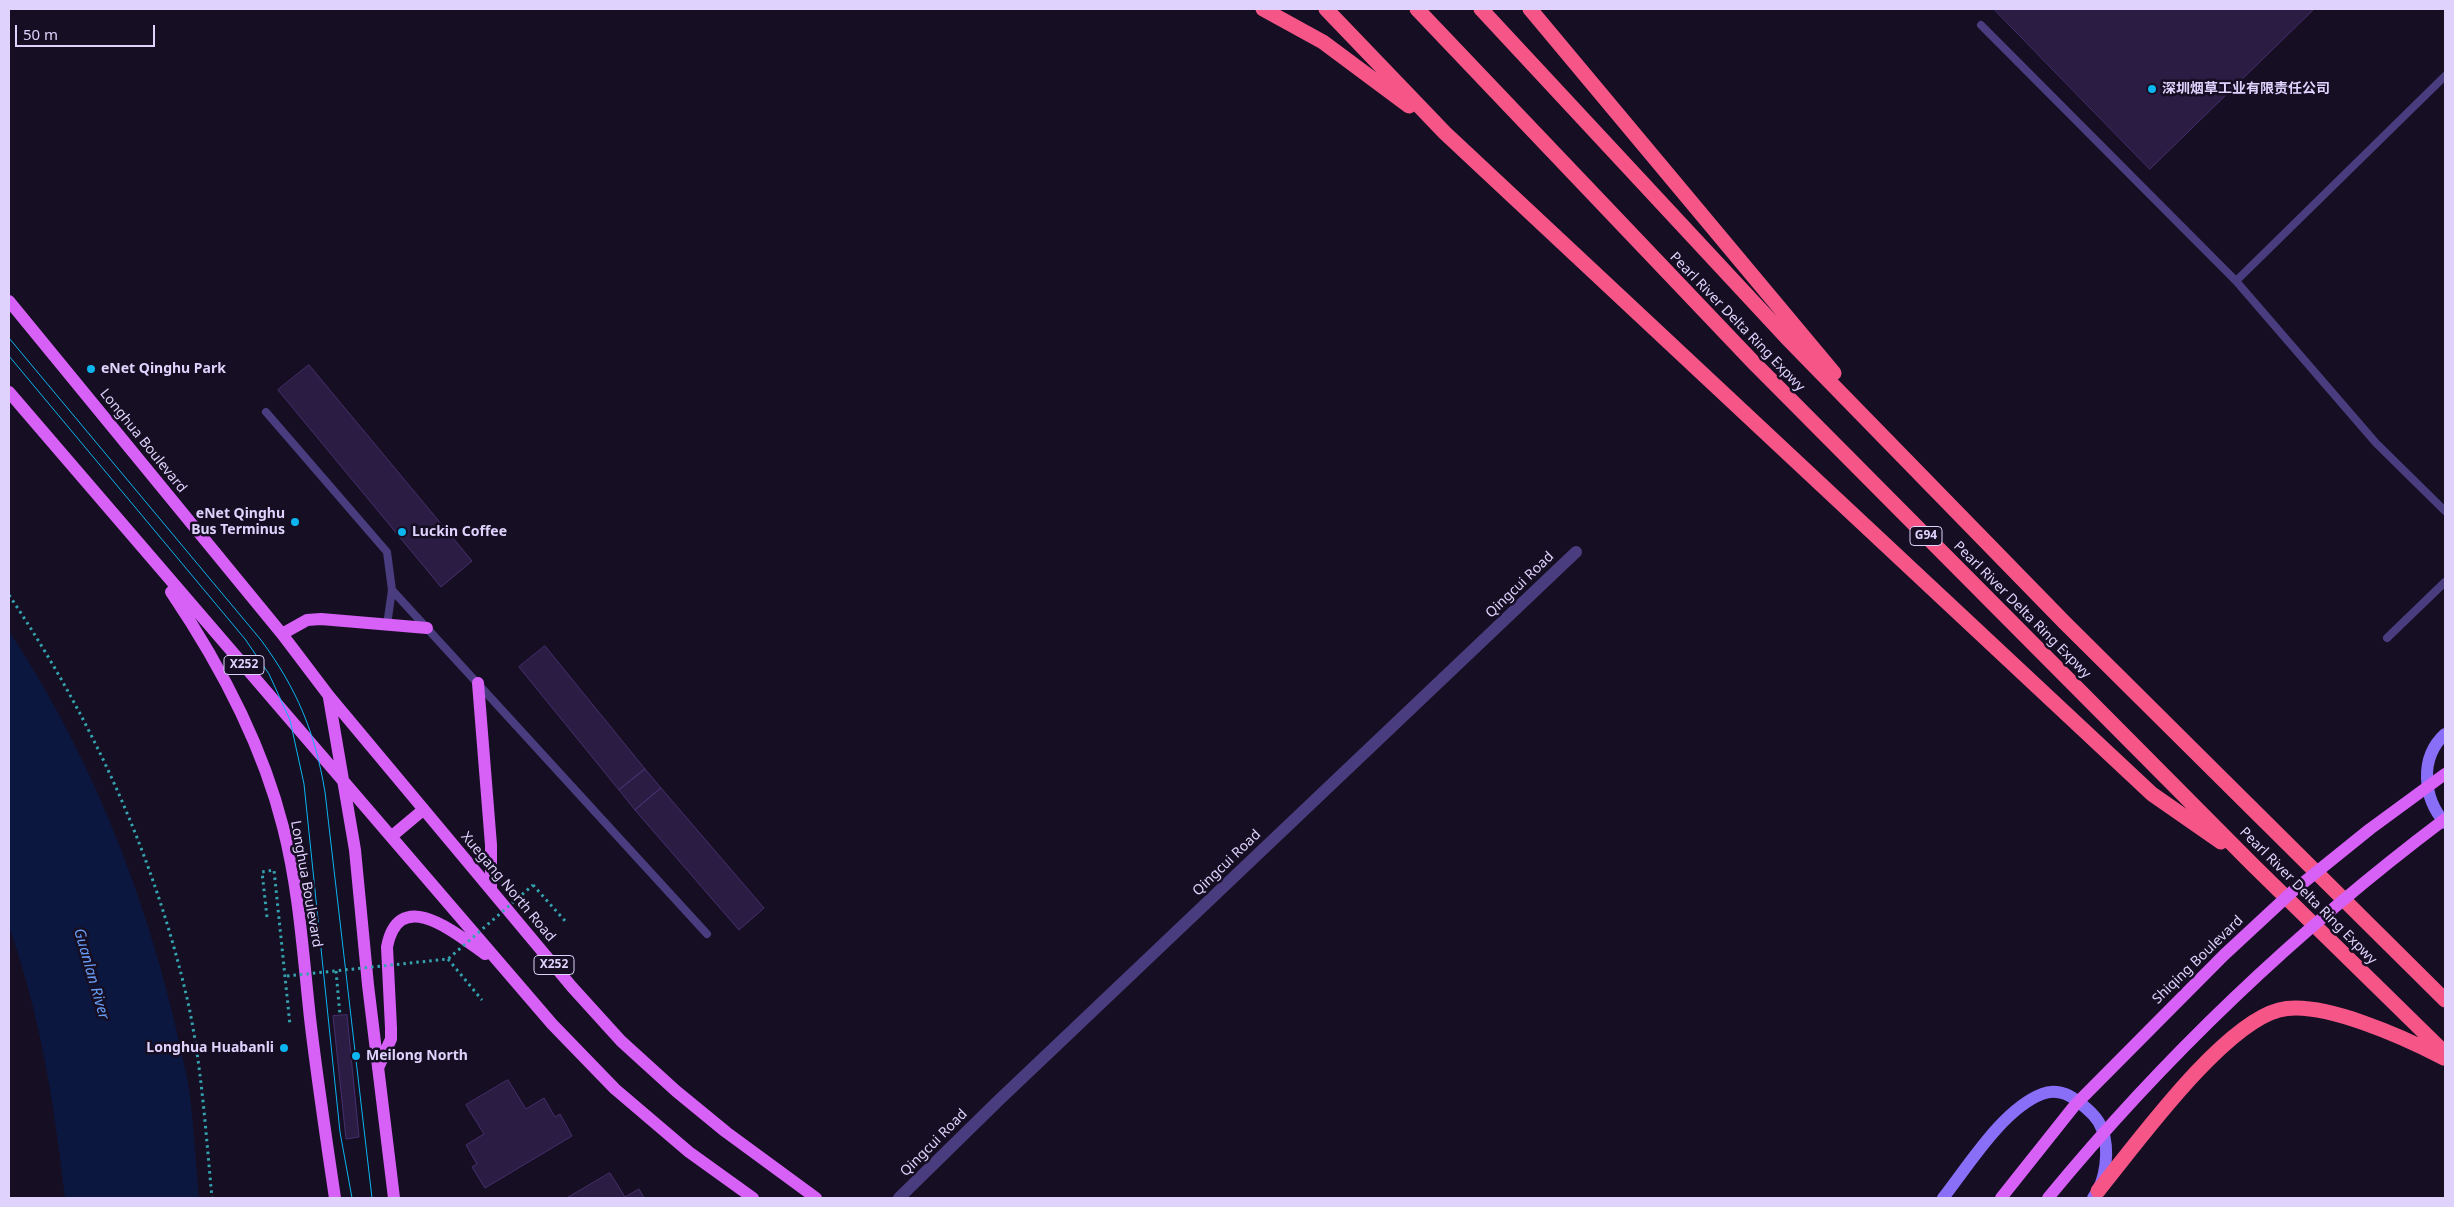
<!DOCTYPE html>
<meta charset="utf-8">
<style>
body{margin:0}
#map{position:relative;width:2454px;height:1207px;overflow:hidden;background:#160f23;font-family:"Noto Sans",sans-serif}
canvas{display:block}
.frame{position:absolute;inset:0;border:10px solid #dfd3fd;pointer-events:none}
.scale{position:absolute;left:15px;top:25px;width:140px;height:22px;box-sizing:border-box;border:2px solid #dfd3fd;border-top:0;padding-left:6px;font-size:15px;line-height:18px;white-space:nowrap;color:#dfd3fd;-webkit-text-stroke:4px #160f23;paint-order:stroke}
</style>
<div id="map">
<canvas width="2454" height="1207"></canvas>
<div class="frame"></div>
<div class="scale">50 m</div>
</div>
<script>
const g = document.querySelector('canvas').getContext('2d');
g.lineJoin = 'round';
function fill(path, color) {
  g.fillStyle = color;
  g.fill(path, 'evenodd');
}
function stroke(path, color, width, dash) {
  g.strokeStyle = color;
  g.lineWidth = width;
  g.lineCap = dash ? 'butt' : 'round';
  g.setLineDash(dash || []);
  g.stroke(path);
}
function write(font, color, halo, rows, align = 'center') {
  g.font = font + ' "Noto Sans","Noto Sans SC",sans-serif';
  g.lineWidth = 5;
  g.setLineDash([]);
  g.textBaseline = 'middle';
  g.strokeStyle = halo;
  g.fillStyle = color;
  for (const [text, x, y, turn = 0] of rows) {
    g.save();
    g.translate(x, y);
    g.rotate((+turn || 0) * Math.PI / 180);
    g.textAlign = isNaN(turn) ? turn : align;
    if (halo) g.strokeText(text, 0, 0);
    g.fillText(text, 0, 0);
    g.restore();
  }
}
fill(new Path2D(`
 M9,631C98,766 155,919 187,1078C194,1117 195,1159 199,1198H65C54,1104 41,1017 9,927Z`), '#0c173f');
const building = new Path2D(`
 M1994,9H2314L2150,169Z
 M309,365L472,561L441,587L278,390Z
 M545,646L645,769L619,790L519,667Z
 M645,769L661,788L635,810L619,790Z
 M661,788L764,908L739,930L635,810Z
 M347,1015L359,1137L346,1139L333,1016Z
 M508,1080L526,1109L544,1098L555,1117L560,1114L572,1136L485,1188L472,1167L477,1164L466,1145L484,1134L466,1105Z
 M610,1173L625,1197L639,1189L644,1198H567Z`);
fill(building, '#2a1c43');
stroke(building, '#462f6d', 1);
stroke(new Path2D(`
 M9,595C93,720 156,859 189,1007C202,1070 206,1135 212,1198
 M533,885L566,922
 M267,917L262,872L274,870L290,1025
 M448,959L482,1000
 M336,971L340,1015`), '#35a3af', 3, [2.5, 4]);
stroke(new Path2D(`
 M1981,25L2236,281L2376,443L2445,511
 M2236,281L2445,76
 M266,412L387,552L392,590L387,625
 M392,590L707,934
 M2387,638L2445,582`), '#4a3d7f', 8);
stroke(new Path2D(`
 M899,1198L998,1101L1576,552`), '#4a3d7f', 12);
stroke(new Path2D(`
 M2445,734C2419,758 2423,798 2445,823
 M1943,1198C1969,1165 2003,1109 2042,1094C2054,1089 2068,1093 2077,1101C2087,1108 2098,1117 2102,1129C2110,1150 2106,1181 2093,1198`), '#896ff8', 12);
stroke(new Path2D(`
 M9,301L282,634L329,696L572,987L621,1041L676,1091L726,1132L816,1198
 M9,392L552,1024L615,1089L689,1152L753,1198
 M171,592C219,663 262,744 283,827C299,889 303,954 310,1018C317,1078 326,1138 335,1198
 M282,634L307,620L321,619L427,628
 M478,683L491,845V890
 M329,698L355,850L368,985L394,1198
 M392,836L423,810
 M378,1068L391,1039V1028L387,947C399,884 458,935 485,954`), '#d760f7', 12);
stroke(new Path2D(`
 M1263,9L1323,42L1409,106
 M1326,9L1445,133L2152,794L2221,842
 M1417,9L1754,363L2253,865L2445,1053
 M1481,9L1786,337L2065,623L2445,1000
 M1530,9L1834,373
 M2098,1191C2137,1143 2222,1025 2279,1010C2321,999 2407,1039 2444,1058`), '#f65588', 15);
stroke(new Path2D(`
 M9,338L261,640C297,689 315,732 325,792L372,1198
 M9,356L245,639L269,674L290,720L304,784L340,1132L352,1198`), '#0cb4f0', 1);
stroke(new Path2D(`
 M287,976L448,959L533,885`), '#35a3af', 3, [2.5, 4]);
stroke(new Path2D(`
 M2001,1198L2075,1105L2224,955L2293,891L2370,829L2445,774
 M2048,1198C2164,1057 2299,929 2445,819`), '#d760f7', 12);
for (const [x, y, r, color] of [
 [2152,89,5,"#0cb4f0"],
 [91,369,5,"#0cb4f0"],
 [295,522,5,"#0cb4f0"],
 [402,532,5,"#0cb4f0"],
 [284,1048,5,"#0cb4f0"],
 [356,1056,5,"#0cb4f0"]
]) {
  const dot = new Path2D();
  dot.arc(x, y, r, 0, 2 * Math.PI);
  g.fillStyle = color;
  g.fill(dot);
  stroke(dot, '#160f23', 2);
}
for (const [x, y, w] of [
 [1926,536,32],
 [244,665,40],
 [554,965,40]
]) {
  const box = new Path2D();
  box.roundRect(x - w / 2, y - 9.5, w, 19, 4);
  g.fillStyle = '#160f23';
  g.fill(box);
  stroke(box, '#dfd3fd', 1);
}
write('bold 12px', '#dfd3fd', null, [
 ["G94",1926,536],
 ["X252",244,665],
 ["X252",554,965]
]);
write('bold 14px', '#dfd3fd', '#160f23', [
 ["深圳烟草工业有限责任公司",2162,89],
 ["eNet Qinghu Park",101,369],
 ["eNet Qinghu",285,514,"right"],
 ["Bus Terminus",285,530,"right"],
 ["Luckin Coffee",412,532],
 ["Longhua Huabanli",274,1048,"right"],
 ["Meilong North",366,1056]
], 'left');
write('14px', '#dfd3fd', '#160f23', [
 ["Pearl River Delta Ring Expwy",1737,322,46],
 ["Longhua Boulevard",143,441,51],
 ["Qingcui Road",1520,585,-44],
 ["Pearl River Delta Ring Expwy",2022,610,45],
 ["Qingcui Road",1227,863,-44],
 ["Longhua Boulevard",306,884,80],
 ["Xuegang North Road",508,887,50],
 ["Pearl River Delta Ring Expwy",2308,896,45],
 ["Shiqing Boulevard",2198,960,-44],
 ["Qingcui Road",934,1143,-45]
]);
write('italic 15px', '#679df7', '#160f23', [
 ["Guanlan River",91,974,74]
]);
</script>
